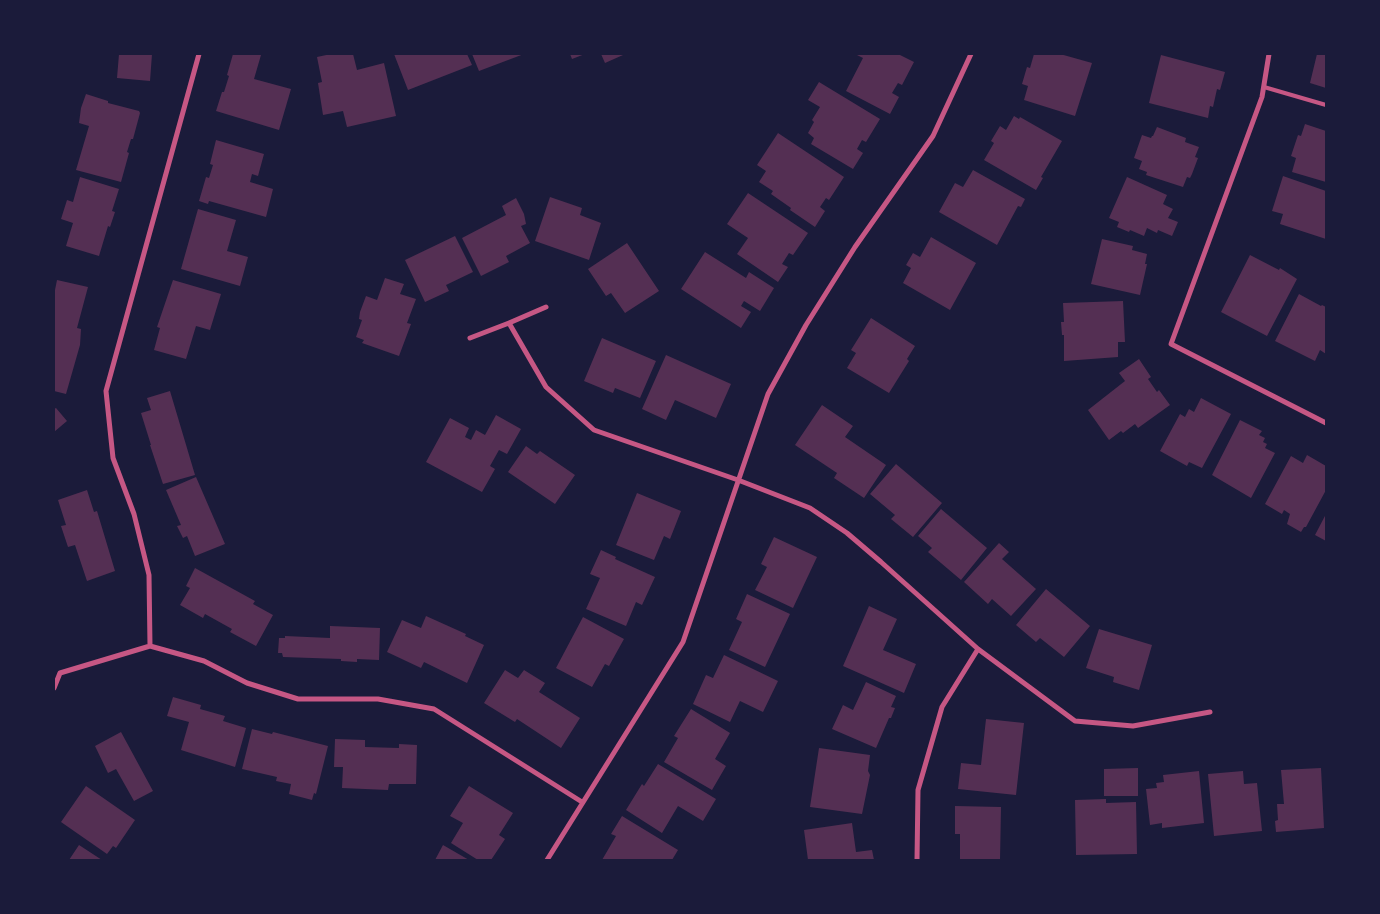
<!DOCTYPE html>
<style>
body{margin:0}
#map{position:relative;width:1380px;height:914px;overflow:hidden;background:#1b1b3a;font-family:"Fira Sans",sans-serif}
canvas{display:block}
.frame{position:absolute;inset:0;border:55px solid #1b1b3a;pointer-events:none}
</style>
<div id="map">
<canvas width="1380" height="914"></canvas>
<div class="frame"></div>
</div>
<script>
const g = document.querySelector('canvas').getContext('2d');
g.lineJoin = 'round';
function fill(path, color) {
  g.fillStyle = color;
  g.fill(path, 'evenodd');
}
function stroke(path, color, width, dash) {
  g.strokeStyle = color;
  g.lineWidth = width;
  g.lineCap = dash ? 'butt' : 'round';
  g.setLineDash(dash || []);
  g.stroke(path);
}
fill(new Path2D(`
 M119,54H152L150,81L117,78Z
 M233,54L261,55L254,79L291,89L279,130L216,111L222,92H224L229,76L227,75Z
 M331,54H353L357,70L384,63L396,116L347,127L343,111L323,115L318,83L322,82L317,57Z
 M394,54H467L472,65L408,90Z
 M472,54H524L479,71Z
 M570,54H585L572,59Z
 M601,54H622L623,55L605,63Z
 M855,54H898L914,62L902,85L898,83L892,93L899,97L890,114L846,91L863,58Z
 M1034,54H1060L1092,63L1075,116L1024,100L1028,86L1022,84L1027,67L1030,68Z
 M1317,54H1326V88L1310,83Z
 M1161,55L1225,72L1220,90L1217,89L1213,107L1210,106L1208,118L1149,103Z
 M819,82L880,119L866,142L862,140L857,149L863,153L853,169L811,144L814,138L808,133L814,122L812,120L820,107L808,100Z
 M86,94L108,101V103L139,111L140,113L133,139H131L127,152L129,153L121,182L76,170L89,126L79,123L81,108Z
 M1014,116L1019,119L1020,117L1062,141L1041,177L1043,178L1036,190L984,160L994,143L991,141L1000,126L1006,130Z
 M1305,124L1326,131V182L1292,172L1296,158L1291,156L1298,135L1301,136Z
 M1157,127L1186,138L1185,142L1199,147L1195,157L1198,158L1192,174L1190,178L1187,177L1183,187L1146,175L1147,172L1139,169L1142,161L1134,158L1142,135L1151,138L1152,136H1153Z
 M778,133L844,177L829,200L826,198L820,207L825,211L815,227L790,210L791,208L771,194L773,191L759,182L766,171L757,165Z
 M216,140L264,154L258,176L252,174L250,182L273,189L266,217L209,201L208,204L199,201L206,177L209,178L213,165L210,164Z
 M973,170L1025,199L1021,207L1018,206L997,245L939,212L955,183L963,187Z
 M1283,176L1326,191V239L1280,224L1283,214L1272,211Z
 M80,177L119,189L112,211L115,212L110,227L108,226L99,256L66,246L73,223L61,219L67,200L73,202Z
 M1127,177L1167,195L1163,204L1173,209L1168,218L1178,222L1172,236L1158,230L1157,233L1147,228L1144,236L1130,230L1129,232L1117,227L1119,222L1109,218Z
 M748,193L808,233L793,255L789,253L782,264L788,267L778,282L737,254L748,238L727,224Z
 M550,197L582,208L580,215L601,223L589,260L535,241Z
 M516,198L524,214L526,224L521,226L530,243L506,256L509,262L481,276L462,238L506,215L502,206Z
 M198,209L236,220L227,251L248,257L240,286L181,269Z
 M455,236L473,272L446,285L449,291L425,302L405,260Z
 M931,237L976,263L950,310L903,283L911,268L906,265L913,253L920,257Z
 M1102,239L1133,246L1132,250L1147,254L1145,264H1147L1140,295L1091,284Z
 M627,243L659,291L625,313L611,293L606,296L588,269Z
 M705,252L746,278L749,272L774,288L760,311L744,301L741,306L751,312L741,328L681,289Z
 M1250,255L1279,270L1280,268L1297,279L1267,336L1221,312Z
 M385,278L404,284L400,294L416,299L407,323L411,324L399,356L362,343L364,340L356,337L362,320L359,319L360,312L366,296L377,300Z
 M57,280L88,287L77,328L81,329L80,345L66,394L54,391V295Z
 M173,280L221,294L210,330L196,326L186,359L154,350L160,328L157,327Z
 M1299,294L1321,306L1322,305L1326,307V354L1320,350L1315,361L1275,341Z
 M1123,301L1125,342H1118V357L1064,361V335H1062L1061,322H1064L1063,303Z
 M871,318L915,346L907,359L909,361L889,393L847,368L856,353L851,350Z
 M602,338L656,361L640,398L615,388L613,393L584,381Z
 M666,355L731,384L716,418L675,400L666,420L642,409Z
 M1139,359L1151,377L1148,379L1157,392L1159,390L1170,405L1138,428L1135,424L1123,433L1121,431L1109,440L1088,410L1125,381L1119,373Z
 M170,391L195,475L163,484L150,445H151L141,413L151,410L147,398Z
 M1201,398L1231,414L1202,468L1189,462L1187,466L1160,451L1180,414L1185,417L1189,409L1194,412Z
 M822,405L853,426L845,437L886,465L864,498L834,478L837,473L795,445Z
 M56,408L67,421L54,432V409Z
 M496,415L521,429L507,454L499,450L490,466L495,469L482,492L426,462L450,418L469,428L465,437L471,440L476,430L485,435Z
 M1240,420L1262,431L1259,435L1265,438L1263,442L1267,444L1265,448L1275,453L1251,498L1212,475Z
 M526,446L537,454L540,451L575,475L555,504L508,472Z
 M1307,455L1326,466V490L1306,527H1304L1301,532L1287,524L1290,514L1284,510L1282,514L1265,504L1291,456L1303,463Z
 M896,464L942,503L913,537L891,519L895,515L870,494Z
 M196,477L225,544L195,556L187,536L183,538L177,526L181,525L166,490Z
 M87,490L94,512L97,511L115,571L87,581L75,545L68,547L61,526L66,525L58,500Z
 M637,493L681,511L670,539L664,536L654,560L616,545Z
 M941,509L987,548L961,580L928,552L932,548L918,536Z
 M1326,514V541L1315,535Z
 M774,537L817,557L793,608L755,590L767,567L761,564Z
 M999,543L1009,552L1002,559L1036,589L1011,616L992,599L988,604L964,582Z
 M601,550L616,557L615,559L655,577L642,605L636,602L626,626L586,609L600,578L590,574Z
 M195,568L255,601L253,604L273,615L256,646L230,632L232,629L205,614L203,618L180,605L190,588L186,586Z
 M1046,589L1090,626L1064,657L1040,638L1036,642L1016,625Z
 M747,594L790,614L765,667L729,650L742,622L736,619Z
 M869,606L897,619L883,650L916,664L904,693L843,666Z
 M426,616L466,634L465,636L484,645L467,683L424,662L421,668L387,652L402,620L421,628Z
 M583,617L624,639L609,666L605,664L592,687L556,668Z
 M330,626L380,628L379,660L357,659V662L341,661V659L283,657L282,653H278L279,638H285V636L330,638Z
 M1099,629L1152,645L1139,690L1113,682L1114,677L1086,668Z
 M724,655L778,681L763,712L740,701L730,722L693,704L706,675L713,678Z
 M505,670L518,678L524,670L545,683L539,692L580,718L561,748L517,719L515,722L484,703Z
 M866,682L896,696L891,707L895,708L891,718H889L876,748L832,729L843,705L853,710Z
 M173,697L201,705L200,709L225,716L223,721L246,728L235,767L181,750L189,722L167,716Z
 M691,709L730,733L715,759L726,766L712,790L664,762L678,738L674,736Z
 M986,719L1024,723L1016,795L958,789L961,763L981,765Z
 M252,729L272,734L273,732L328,746L316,794L314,793L312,800L289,794L291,784L276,781L277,777L242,769Z
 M121,732L153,791L134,801L116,769L108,773L95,746Z
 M335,739L365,740V747L399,748V744L417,745L416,784H389L388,790L342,788L343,767H334Z
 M819,748L870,755L868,771L870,775L862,814L810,807Z
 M658,764L716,799L703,821L678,806L662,833L626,810L642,784L644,786Z
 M1138,768V796H1104V769Z
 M1321,768L1324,828L1276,832L1275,821L1278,820L1277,804H1284L1281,770Z
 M1199,771L1204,823L1162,828V823L1150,825L1146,789L1157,788L1156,783L1164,782L1163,775Z
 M1243,771L1244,784L1257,783L1262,831L1214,836L1208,774Z
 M86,786L135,820L116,848L113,846L107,854L61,822Z
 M469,786L513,813L499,835L505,839L491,860H478L451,843L463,823L450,816Z
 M1106,799V803L1136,802L1137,854L1076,855L1075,800Z
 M955,806L1001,807L1000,860H960V834H955Z
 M622,816L678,850L672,860H602L616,836L611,834Z
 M852,823L856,852L872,850L874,860H808L804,830Z
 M79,845L102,860H69Z
 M443,845L469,860H435Z`), '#542f53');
stroke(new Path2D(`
 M1264,87L1326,105`), '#c65784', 4);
stroke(new Path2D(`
 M1269,54L1262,97L1171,344L1326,423
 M509,323L546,307
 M470,338L509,323L546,387L594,430L738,480L810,508L847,533L881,562L978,649L1075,721L1133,726L1210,712
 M150,646L149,575L134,514L113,458L106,391L199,54
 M54,688L60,673L150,646L204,661L247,683L298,699H378L434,709L582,802
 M547,860L683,642L768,394L806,325L855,247L933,136L971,54
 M917,860L918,790L942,707L978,649`), '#c65784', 5);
</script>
